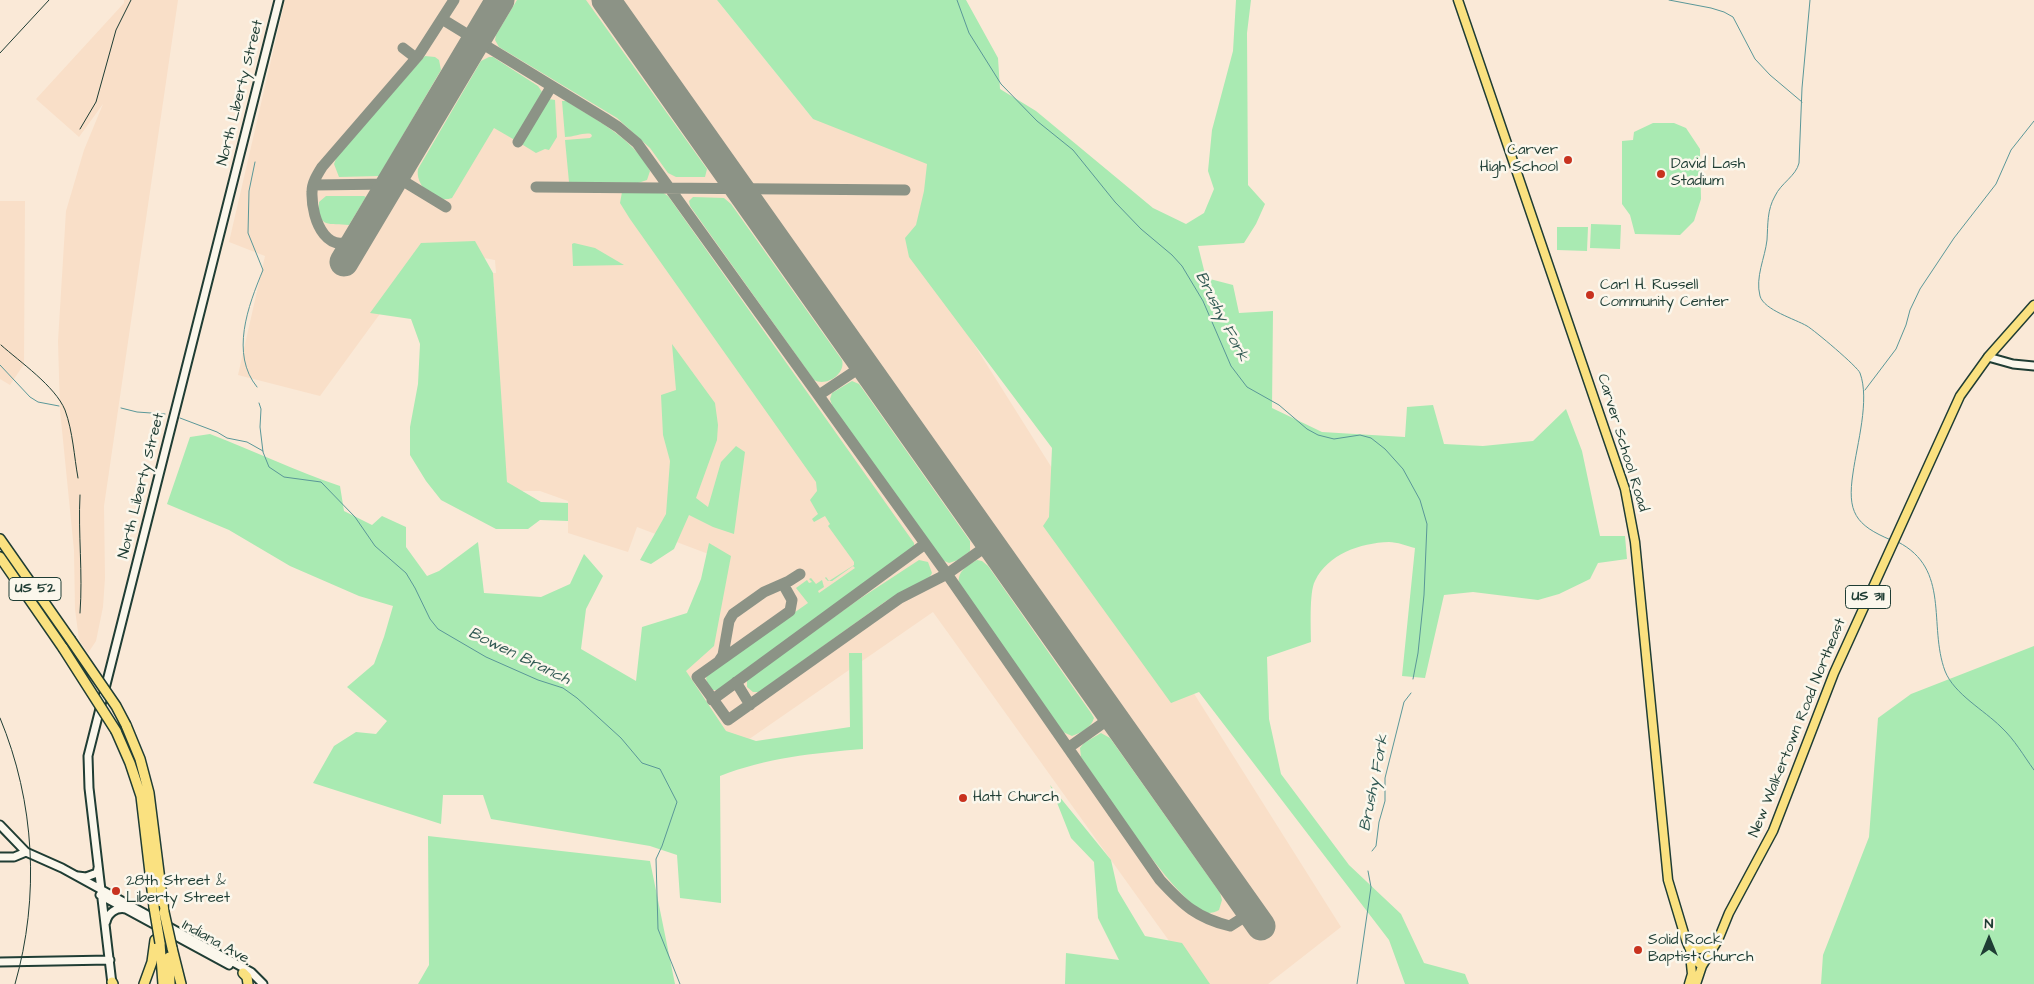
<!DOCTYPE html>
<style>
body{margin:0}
#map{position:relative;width:2034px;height:984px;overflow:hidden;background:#fae9d7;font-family:"Architects Daughter",sans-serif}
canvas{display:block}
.north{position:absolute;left:1964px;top:914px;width:50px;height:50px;-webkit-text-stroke:4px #fbf7ec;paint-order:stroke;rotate:0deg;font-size:14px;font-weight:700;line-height:20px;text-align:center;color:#1f3d34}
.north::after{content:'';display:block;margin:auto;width:18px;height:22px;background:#1f3d34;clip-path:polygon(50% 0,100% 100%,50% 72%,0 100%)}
</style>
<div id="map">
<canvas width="2034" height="984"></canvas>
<div class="north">N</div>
</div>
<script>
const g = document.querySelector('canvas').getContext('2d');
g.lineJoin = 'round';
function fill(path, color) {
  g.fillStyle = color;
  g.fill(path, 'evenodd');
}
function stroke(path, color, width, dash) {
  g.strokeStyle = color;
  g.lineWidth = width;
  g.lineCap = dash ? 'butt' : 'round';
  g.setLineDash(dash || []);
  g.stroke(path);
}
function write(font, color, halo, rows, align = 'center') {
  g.font = font + ' "Architects Daughter",sans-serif';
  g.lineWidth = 5;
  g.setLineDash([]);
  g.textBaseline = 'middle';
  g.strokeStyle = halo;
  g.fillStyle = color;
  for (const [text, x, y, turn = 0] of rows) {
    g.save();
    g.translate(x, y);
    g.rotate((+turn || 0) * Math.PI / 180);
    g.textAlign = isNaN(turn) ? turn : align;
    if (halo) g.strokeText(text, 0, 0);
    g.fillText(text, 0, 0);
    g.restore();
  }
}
fill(new Path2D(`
 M124,0H178L104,506L105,578L103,607L96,641L88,653L79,640L75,609L74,550L60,410L58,341L66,211L84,150L103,104L79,137L36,99L124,3Z
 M285,0H717L813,119L886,116L958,178L926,268L1341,927L1268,984H1200L933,612L729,753L682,664L711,555L637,527L628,552L568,533V501L540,491H515L507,482L504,466L493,273H496L495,260L428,248L320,396L238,375L265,256L229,242Z
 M0,201H25L24,364L10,385L0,379Z`), '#f9dfc8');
fill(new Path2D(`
 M517,0H586L707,169L705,177H676L668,173L650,148L617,118L499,47L495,40L496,35Z
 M717,0H966L998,58L1000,89L1036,111L1153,208L1186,224L1204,213L1214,189L1208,171L1212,130L1233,51L1236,0H1251L1247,33L1248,185L1265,204L1256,224L1244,243L1198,246L1206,278L1233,285L1239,313L1273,311L1272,408L1322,432L1405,437L1407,407L1433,405L1444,444L1483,446L1533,441L1566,409L1582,451L1600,536H1625L1627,559L1598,563L1590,579L1559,594L1538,600L1473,592L1444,595L1425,678L1402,676L1415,548C1407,546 1397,542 1389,542C1360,543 1328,554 1315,581C1309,592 1311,629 1311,642L1267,657L1269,719L1281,774L1349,865L1401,914L1424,963L1465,974L1469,984H1405L1389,940L1199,692L1171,703L1043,526L1049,517L1052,448L909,257L905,238L916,225L924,191L927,164L813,119Z
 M425,56L435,57L439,60L441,70L379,176L339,177L334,164L337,156Z
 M489,57H493L538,86L542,92L516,138L513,139L494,128L452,198C435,204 415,186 418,169L481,61Z
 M549,99L555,100L557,137L549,150L545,149L536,153L523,145L522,142Z
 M562,101H566C596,120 633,138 650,171L647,180L638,183L569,182L565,140L590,138L592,136L591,134C584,132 575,137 565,137Z
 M1653,123H1674L1686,128L1700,149L1701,199L1694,221L1680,235L1635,234L1630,215L1622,204V141L1633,140L1634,132Z
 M625,190H659L668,196L914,543V549L907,557L719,690H712L708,687L706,678L710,672L808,603L796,588L807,580L809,583L812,582L809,579L811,578L816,584L822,580L824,587L818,591L819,593L855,568L853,566L832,581H828L825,578L826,577L829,581L854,565V562L828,526L830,524L825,516L814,522L812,519L818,514L810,500L817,491L816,482L630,219L620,203L622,192Z
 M326,196H364L366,197L349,225C330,223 317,229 319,202Z
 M693,197L724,198L731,204L842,360C846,374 826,387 814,380L690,206L689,201Z
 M1591,224L1621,225L1620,249L1590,248Z
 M1557,227H1588L1587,251L1557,250Z
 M475,241L493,273L507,482L541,502L568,503V521L540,520L528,529H496L441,500L426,481L410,455V427L418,384L420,344L411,319L370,313L421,243Z
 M574,243L595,248L624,265L573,266L572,244Z
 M672,344L715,403L718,425L717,440L696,498L708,507L721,462L736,446L745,452L734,534L713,527L689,515L674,549L651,564L640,560L666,514L670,461L663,435L661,395L676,390Z
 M852,381L859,384L970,541V551L958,560L949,563L942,560L833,408L830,399L832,393Z
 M210,434C254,451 296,471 340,486L344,511L372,525L382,516L406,527V547L427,576L439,571L478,542L484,593L541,597L570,584L584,554L603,576L586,609L581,649L636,681L642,627L687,613L701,579L709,543L731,556L714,646L686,671L726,731L756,741L850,727L849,653H862L863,749C814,753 766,758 720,776L721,903L680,898L677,855L650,846L491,819L483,795H443L441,824L313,783L334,746L356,732L376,734L387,721L347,687L374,664L384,637L393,606L359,596L290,566L229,530L167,504L190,437Z
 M919,560L928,562L932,573L928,580L886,601L759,692H753L747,687V680L752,676L858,600Z
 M977,560L982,561L988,566L1091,713L1094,718C1091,728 1082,732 1072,736L1063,732L959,584C957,571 967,566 977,560Z
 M2034,646V984H1821L1823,955L1869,837L1878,718L1911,694Z
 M1101,733L1110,738L1220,893L1222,900L1219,910C1216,912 1212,913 1208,913C1179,908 1101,786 1081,757L1080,748L1084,743Z
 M1050,785L1111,860L1118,891L1145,936L1182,943L1210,984H1065L1066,953L1119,960L1098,918L1094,862L1071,838Z
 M428,836L650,861L675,984H418L429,965Z`), '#a9eab2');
stroke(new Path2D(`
 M957,0L969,33L1001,84L1037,121L1073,150L1115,202L1141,229L1172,255L1182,266L1203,301L1231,366L1247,387L1279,405L1307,429L1318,435L1334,439L1360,435L1371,438L1385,449L1403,469L1420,500L1427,524L1424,595L1418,653L1413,679
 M1669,0L1711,8L1724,12L1733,17L1755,59L1770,75L1802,102
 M1810,0L1802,88L1799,163C1796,176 1781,183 1775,196C1767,210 1768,224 1767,240C1765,258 1755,277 1760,296C1764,310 1795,319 1807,326C1814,330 1858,367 1860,373C1870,400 1857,444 1853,473C1847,512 1855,525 1891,540
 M255,162L249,191L248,233L263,270C248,306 230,354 257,387
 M0,365L30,397L38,402L59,406
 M1865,390L1896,349L1906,325L1910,310L1920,289L1954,238L1996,184L2011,150L2034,121
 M259,403L261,409L260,427L263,452L269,467L284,477L321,482L355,517L375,546L406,573L415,588L430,619L438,629L486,657L538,680L563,688L577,698L621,738L642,763L660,769L677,802L662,846L656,859L658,929L680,984
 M121,408L137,412L165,414
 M180,418L217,432L227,438L247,442L263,451
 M1898,542C1951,569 1928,625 1945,671C1954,694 1984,710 2001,727C2015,740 2023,755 2034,770
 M1372,851L1376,846L1379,822L1385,801V778L1404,702L1411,693
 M1357,984L1371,887L1368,871`), '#5a9798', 1);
stroke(new Path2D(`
 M442,19L604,118L618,127L637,143L947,574L1160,880C1183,905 1197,918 1230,926L1252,912
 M403,48L416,58
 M518,142L551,87
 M395,176L446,207
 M313,185L391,184
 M536,187L905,190
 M361,234C329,262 311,221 312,192C312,183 317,175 322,167L418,56L454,0
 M819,395L864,365
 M783,584L792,600L790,611L697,677L728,720L900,598L947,574L991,543
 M719,661L723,655L729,621L733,614L764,592L789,581L800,574
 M736,682L750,705
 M712,700L925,544
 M1068,748L1113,716`), '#8c9386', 11);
stroke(new Path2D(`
 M606,0L1261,926
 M344,262L500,0`), '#8c9386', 29);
const secondary = new Path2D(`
 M1988,357L2013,364L2034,366
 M0,825L26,852L62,868L251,972L263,984
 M0,857H14L26,852
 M78,876L86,877L97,873L98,868
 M100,895L229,965
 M106,922C108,913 116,907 126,909
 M0,962L110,960
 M112,984L89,788L88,756L279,0`);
const primary = new Path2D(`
 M1458,0L1625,489L1635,542L1668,880L1686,940L1694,959L1702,966
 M1689,947L1700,949L1716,943
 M1689,984L1692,974L1690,954
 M1696,984L1702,966L1718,940L1729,913L1773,831L1834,673L1960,396L1988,357L2034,305`);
const highway = new Path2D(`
 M0,539L70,639
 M0,557L63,648
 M126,725L140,759L149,793L164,912
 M116,731L130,763L141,796L154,907
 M160,943L163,984
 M172,948L181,984
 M169,957L170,984
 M243,973L247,977L248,984
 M112,982L113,984
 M144,984L152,962L155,940`);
stroke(secondary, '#1f3d34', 11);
stroke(primary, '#1f3d34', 11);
stroke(highway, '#1f3d34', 12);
stroke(secondary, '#fbf7ec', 7);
stroke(primary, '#fae180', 8);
stroke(highway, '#fae180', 9);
stroke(new Path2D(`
 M0,53L49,0
 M80,129L96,102L116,30L131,0
 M1,345C20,362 55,386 65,410C73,432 74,456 78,478
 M80,495C78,534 83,573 80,613
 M0,718C35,802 40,897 15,984`), '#1f3d34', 1);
const highwayBridge = new Path2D(`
 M70,639L116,706L126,725
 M63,648L116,731
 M154,907L160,943
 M164,912L172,948`);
stroke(highwayBridge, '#1f3d34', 12, []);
stroke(highwayBridge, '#fae180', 9);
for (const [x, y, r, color] of [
 [1568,160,5,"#c8321e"],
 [1661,174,5,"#c8321e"],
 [1590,295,5,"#c8321e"],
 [963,798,5,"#c8321e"],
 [116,891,5,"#c8321e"],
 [1638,950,5,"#c8321e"]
]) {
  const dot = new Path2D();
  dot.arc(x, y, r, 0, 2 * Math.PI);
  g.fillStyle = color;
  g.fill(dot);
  stroke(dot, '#fbf7ec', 2);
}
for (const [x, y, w] of [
 [35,589,52],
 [1868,597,45]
]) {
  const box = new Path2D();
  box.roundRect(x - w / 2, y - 11.5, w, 23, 4);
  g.fillStyle = '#fbf7ec';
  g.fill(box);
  stroke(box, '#1f3d34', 1);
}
write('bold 14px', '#1f3d34', null, [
 ["US 52",35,589],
 ["US 311",1868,597]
]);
write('15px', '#1f3d34', '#fbf7ec', [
 ["North Liberty Street",241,93,-76],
 ["Carver School Road",1622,443,73],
 ["North Liberty Street",142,486,-76],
 ["New Walkertown Road Northeast",1798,728,-68],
 ["Indiana Ave.",216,943,29]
]);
write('15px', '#1f3d34', '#fbf7ec', [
 ["Carver",1558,151,"right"],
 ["High School",1558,168,"right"],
 ["David Lash",1671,165],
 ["Stadium",1671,182],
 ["Carl H. Russell",1600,286],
 ["Community Center",1600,303],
 ["Hatt Church",973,798],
 ["28th Street &",126,882],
 ["Liberty Street",126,899],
 ["Solid Rock",1648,941],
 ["Baptist Church",1648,958]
], 'left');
write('italic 16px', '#335b55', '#fbf7ec', [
 ["Brushy Fork",1221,317,63],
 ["Bowen Branch",519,657,26],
 ["Brushy Fork",1375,783,-79]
]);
</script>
